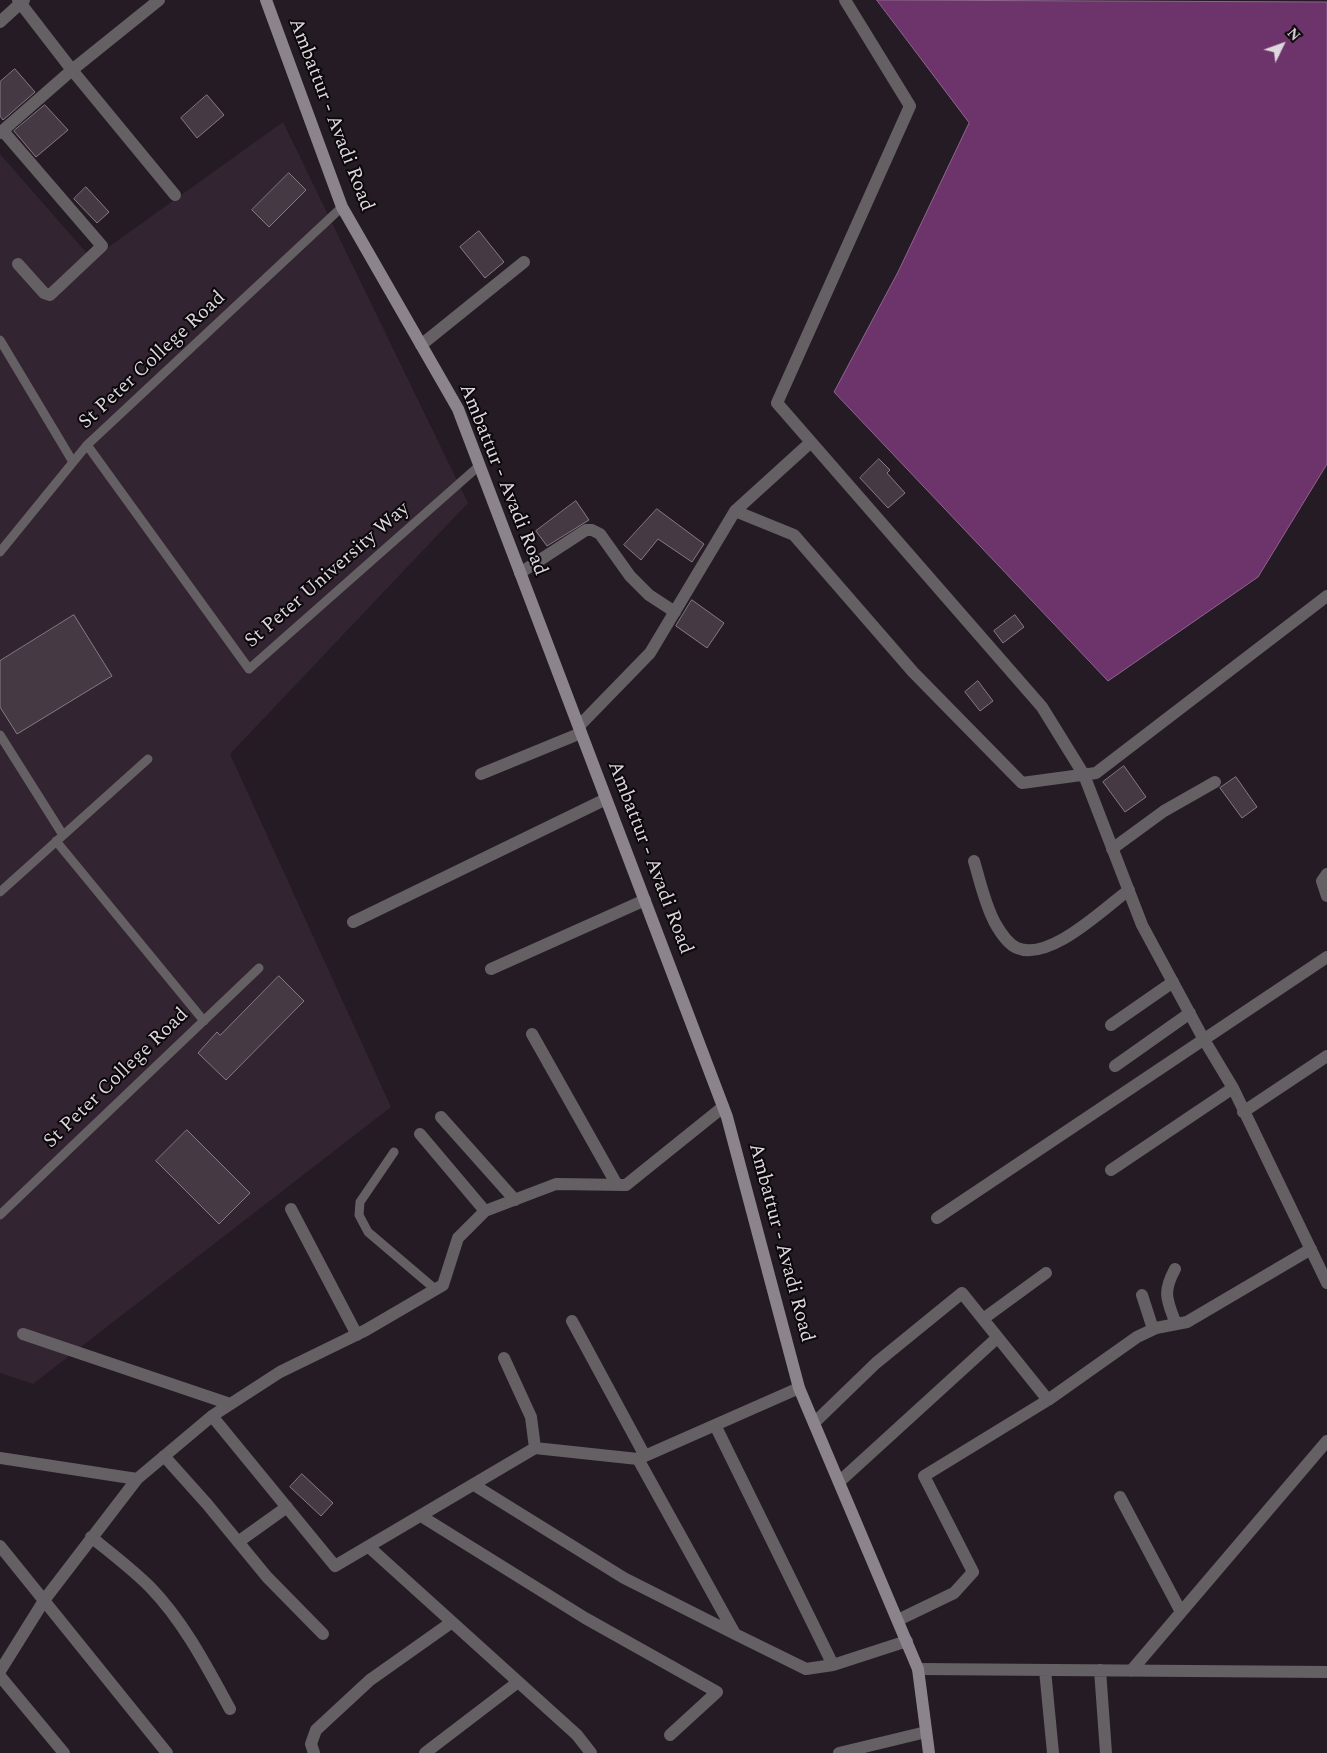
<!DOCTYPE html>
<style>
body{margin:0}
#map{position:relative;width:1327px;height:1753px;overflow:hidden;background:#251b24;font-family:Spectral,serif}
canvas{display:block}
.north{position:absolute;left:1257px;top:20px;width:50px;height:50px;-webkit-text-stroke:4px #0b080b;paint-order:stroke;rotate:48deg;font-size:14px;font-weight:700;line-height:20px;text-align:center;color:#ded7dd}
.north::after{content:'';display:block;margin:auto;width:18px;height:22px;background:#ded7dd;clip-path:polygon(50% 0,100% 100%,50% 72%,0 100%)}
</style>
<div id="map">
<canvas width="1327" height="1753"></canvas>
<div class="north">N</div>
</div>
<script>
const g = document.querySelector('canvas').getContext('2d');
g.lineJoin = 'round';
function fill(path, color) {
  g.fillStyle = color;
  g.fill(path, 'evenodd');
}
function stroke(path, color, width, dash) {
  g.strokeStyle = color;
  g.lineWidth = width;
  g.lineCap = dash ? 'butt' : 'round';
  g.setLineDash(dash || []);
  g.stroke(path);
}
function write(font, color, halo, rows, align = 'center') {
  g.font = font + ' Spectral,serif';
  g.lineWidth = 4;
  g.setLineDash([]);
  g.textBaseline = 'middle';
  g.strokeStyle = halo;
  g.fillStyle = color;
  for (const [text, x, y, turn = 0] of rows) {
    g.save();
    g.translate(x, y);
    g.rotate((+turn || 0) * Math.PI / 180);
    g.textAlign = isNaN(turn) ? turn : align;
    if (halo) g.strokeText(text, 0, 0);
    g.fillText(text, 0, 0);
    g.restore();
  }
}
fill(new Path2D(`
 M283,122L468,503L230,754L391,1107L33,1384L0,1373V154L92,259Z`), '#322431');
const water = new Path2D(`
 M877,0L1327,2V464L1258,577L1108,681L834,392L898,272L969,123Z`);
fill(water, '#6d346b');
stroke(water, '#8f658d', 1);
const building = new Path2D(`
 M15,69L35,92L3,120L0,116V82Z
 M207,95L224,115L197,138L181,118Z
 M45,105L68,130L36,157L14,131Z
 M289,173L306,190L269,227L252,210Z
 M86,187L109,212L97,223L74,199Z
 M479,231L504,262L485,278L460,247Z
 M879,459L890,470L887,473L905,493L888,508L860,478Z
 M576,501L589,520L547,546L536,531Z
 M657,509L704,544L692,562L658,539L641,560L624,545Z
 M692,600L724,623L707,648L676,626Z
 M74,615L112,676L17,734L0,707V661Z
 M1015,615L1024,627L1003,643L994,631Z
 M978,681L993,701L980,711L965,692Z
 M1124,766L1146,797L1125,812L1103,782Z
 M1236,777L1257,807L1242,818L1220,788Z
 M279,976L304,1001L226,1080L198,1053L217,1032L220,1035Z
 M187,1130L250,1193L219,1224L156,1161Z
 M302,1474L333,1503L321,1516L290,1487Z`);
fill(building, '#453a44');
stroke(building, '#867a85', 1);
stroke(new Path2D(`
 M0,340L73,462
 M87,445L249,669L480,465
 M0,552L87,445L342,207
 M0,735L63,835
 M56,841L204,1021
 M0,892L148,759
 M394,1152L360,1202L359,1215L368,1232L435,1289
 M0,1215L259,968`), '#656064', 9);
stroke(new Path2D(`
 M18,0L72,70L175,195
 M845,0L910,106L777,403L1042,707L1084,775L1142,925L1203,1038L1233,1088L1327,1283
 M0,22L24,0
 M3,131L102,246L50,295L44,293L18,264
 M0,133L72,70L159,0
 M421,345L524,262
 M735,511L811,442
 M520,573L586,530H592L600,534L630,576L649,595L675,612
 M579,726L650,653L735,511L794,535L913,672L1022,783L1096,773L1327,596
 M481,774L581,733
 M1112,849L1164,811L1215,782
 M974,861C980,881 985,905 995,923C1000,932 1008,944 1017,948C1050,962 1104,908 1129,890
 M1327,874L1322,881L1327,896
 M353,922L606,799
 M491,969L645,900
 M1111,1025L1173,982
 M532,1034L617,1185
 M1115,1066L1190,1013
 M1243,1112L1327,1056
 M441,1117L515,1200
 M420,1134L485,1211
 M1111,1170L1233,1088
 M291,1209L357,1335
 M937,1218L1327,957
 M1175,1269C1162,1293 1167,1300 1176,1324
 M1142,1295L1153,1329
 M983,1319L1046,1273
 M572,1321L645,1456
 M23,1334L230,1404
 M504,1358L531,1417L535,1448
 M212,1416L335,1566L535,1448L638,1459
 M814,1423L876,1363L962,1293L1048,1400
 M715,1425L833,1665L907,1641
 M164,1456L207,1504L267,1577L323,1634
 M0,1458L137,1479
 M839,1482L997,1338
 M474,1485L624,1578L735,1634L806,1669L833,1665
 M1120,1497L1181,1612
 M421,1516L585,1618L717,1692L670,1735
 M91,1537C111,1553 132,1569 150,1587C184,1622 207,1667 230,1709
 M238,1542L287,1507
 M0,1546L167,1753
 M369,1547L577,1735L591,1753
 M898,1620L954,1593L973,1572L924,1476L1048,1400L1137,1337L1156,1328L1187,1322L1311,1249
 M735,1634L638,1459L799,1388
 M918,1669L1327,1672
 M1045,1670L1053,1753
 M1100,1670L1106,1753
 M0,1671L45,1599L137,1479L212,1416L280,1372L366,1330L443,1285L458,1238L485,1211L556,1184L626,1185L723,1107
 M1131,1671L1327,1441
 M0,1676L64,1753
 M314,1753L311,1744L316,1730L370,1680L452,1622
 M425,1753L518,1682
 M839,1753L926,1732`), '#656064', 12);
stroke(new Path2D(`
 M266,0L342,207L458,409L727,1117L799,1388L918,1669L929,1753`), '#8c848c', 12);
write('20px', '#ded7dd', '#0b080b', [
 ["Ambattur - Avadi Road",330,115,69],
 ["St Peter College Road",153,361,-43],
 ["Ambattur - Avadi Road",502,480,68],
 ["St Peter University Way",328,576,-41],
 ["Ambattur - Avadi Road",649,858,69],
 ["St Peter College Road",117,1079,-44],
 ["Ambattur - Avadi Road",780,1243,75]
]);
</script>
